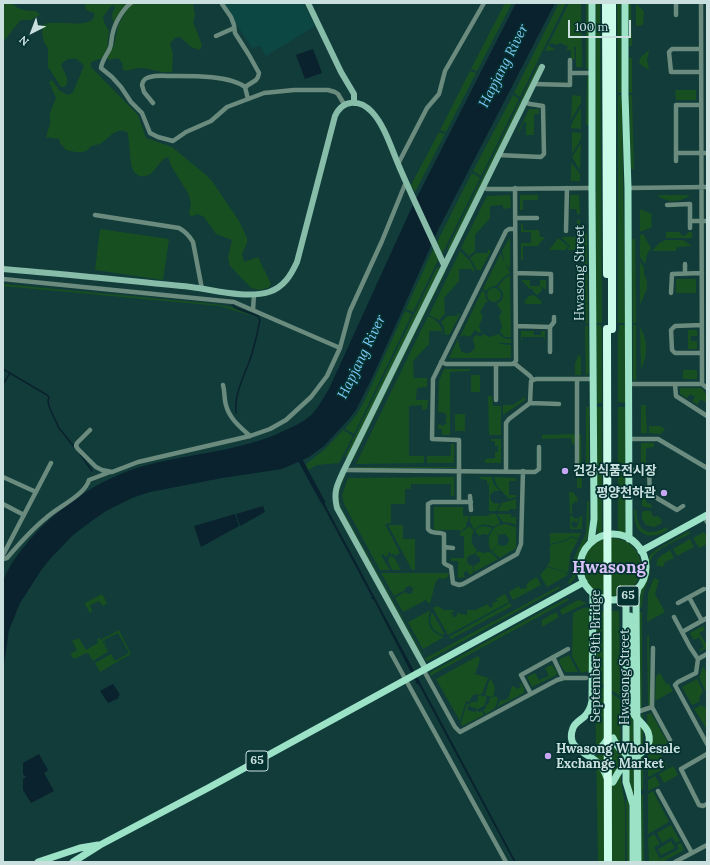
<!DOCTYPE html>
<meta charset="utf-8">
<style>
body{margin:0}
#map{position:relative;width:710px;height:865px;overflow:hidden;background:#113c3a;font-family:Lora,serif}
canvas{display:block}
.frame{position:absolute;inset:0;border:4px solid #cae0df;pointer-events:none}
.north{position:absolute;left:12px;top:12px;width:40px;height:40px;-webkit-text-stroke:3px #043230;paint-order:stroke;rotate:222deg;font-size:11px;font-weight:700;line-height:16px;text-align:center;color:#cae0df}
.north::after{content:'';display:block;margin:auto;width:14px;height:18px;background:#cae0df;clip-path:polygon(50% 0,100% 100%,50% 72%,0 100%)}
.scale{position:absolute;left:568px;top:20px;width:63px;height:18px;box-sizing:border-box;border:2px solid #cae0df;border-top:0;padding-left:5px;font-size:12px;line-height:14px;white-space:nowrap;color:#cae0df;-webkit-text-stroke:3px #043230;paint-order:stroke}
</style>
<div id="map">
<canvas width="710" height="865"></canvas>
<div class="frame"></div>
<div class="north">N</div>
<div class="scale">100 m</div>
</div>
<script>
const g = document.querySelector('canvas').getContext('2d');
g.lineJoin = 'round';
function fill(path, color) {
  g.fillStyle = color;
  g.fill(path, 'evenodd');
}
function stroke(path, color, width, dash) {
  g.strokeStyle = color;
  g.lineWidth = width;
  g.lineCap = dash ? 'butt' : 'round';
  g.setLineDash(dash || []);
  g.stroke(path);
}
function write(font, color, halo, rows, align = 'center') {
  g.font = font + ' Lora,"Noto Sans KR",serif';
  g.lineWidth = 3.5;
  g.setLineDash([]);
  g.textBaseline = 'middle';
  g.strokeStyle = halo;
  g.fillStyle = color;
  for (const [text, x, y, turn = 0] of rows) {
    g.save();
    g.translate(x, y);
    g.rotate((+turn || 0) * Math.PI / 180);
    g.textAlign = isNaN(turn) ? turn : align;
    if (halo) g.strokeText(text, 0, 0);
    g.fillText(text, 0, 0);
    g.restore();
  }
}
fill(new Path2D(`
 M223,3H303L315,26L266,56L260,46L252,48Z`), '#0c4744');
fill(new Path2D(`
 M3,3H12C19,11 26,10 36,11L40,15L30,20H22L19,22L3,42Z
 M88,3H128L116,21L113,22L112,14L115,7L112,5L103,17L104,22L109,31L107,49L102,58L91,62V67L138,115L146,138L172,147L206,175L212,181L239,221L247,238V243L242,254L244,262L258,257L271,284L268,288L259,290L251,288L230,266L228,257L232,240L216,234L204,217L198,214L193,216L189,215L191,203L188,193L171,166L168,157C157,160 155,179 140,176C134,174 132,169 131,164L128,133C117,125 110,138 101,143C98,145 94,145 91,146C86,155 76,152 66,150L60,143L59,139L46,137L50,124V113L56,98L49,82L52,80L60,91L69,95L73,92L84,66L77,59C69,58 65,59 61,65C64,73 70,78 66,86L61,87L48,67V48C43,43 41,32 43,25C54,18 96,32 94,13C89,11 85,11 85,5Z
 M133,3H193L195,16L193,22L202,45L200,50L191,47L180,37L175,38L172,41L170,44L173,54L172,72C167,74 150,69 143,68C136,67 130,72 123,70L122,63L118,58L109,60L107,57L114,45L118,26L126,11Z
 M505,3H512L477,71L471,69Z
 M559,3H566L520,97L514,93Z
 M569,3H581L582,67H576V47H574L575,59H571V50H566L568,48L566,45H563L562,43L555,45L553,43H551L549,45L550,47L553,48L555,50L545,51Z
 M586,3H589V68L586,70Z
 M596,3H600L602,323H596Z
 M617,3H621L622,93H618Z
 M628,3H631L632,46H629Z
 M636,4L644,11L643,25L636,26Z
 M648,51L649,52L647,60L649,70L641,65L639,62L641,57Z
 M629,58H632V93H629Z
 M538,65L540,66L449,250L447,249Z
 M470,71L476,73L446,132L440,130Z
 M587,76L589,78V125H586Z
 M675,90H696V100H676Z
 M513,95L519,99L481,176L473,171Z
 M572,95L581,96V103L571,120Z
 M618,95H622L625,323H618Z
 M629,95H632L634,169H631Z
 M581,107V129L571,128L572,123Z
 M529,109H539V114H534V135H526V122H524L519,132H518Z
 M439,132L445,134L415,192L411,185Z
 M572,132L581,133V139L572,154Z
 M581,143L580,171L572,157Z
 M571,162L580,174V181H571Z
 M472,173L480,178L442,254L437,242Z
 M510,195L511,208L503,209V205L490,206V218L475,235V251L469,256L461,248L487,196Z
 M520,195H538V200H523V210H520Z
 M570,195H579L580,214H577L576,209H570Z
 M657,195H690C680,203 667,203 657,195Z
 M640,209L652,214L651,220L652,227L640,232Z
 M577,220H580V250H567L570,246L561,237H577Z
 M521,223L523,224V230H539L540,237H545L538,246H523V260H521V243H531V232H521Z
 M100,229L169,239L163,280L95,270Z
 M666,232H680L681,235L684,236L687,234L688,232H692V238H666Z
 M584,234H587L588,323H585Z
 M643,234L651,248L647,254L645,264L640,257V235Z
 M510,237V269L505,263L502,251Z
 M558,238L568,246L565,250H549Z
 M632,239H635L636,323H633Z
 M666,240H683L692,246L677,247L676,251H652L659,243Z
 M434,247L439,258L413,312L406,309Z
 M488,249L491,251L481,270H477L470,258L476,253H488Z
 M460,251L471,262L475,271H472V269H459V281L444,298L445,314L439,320L429,315Z
 M501,253C503,262 508,266 510,273L503,278L496,286L491,287L486,291L483,289Z
 M640,261L644,268V274L647,281V289L640,305Z
 M437,267L440,268L347,458L345,456Z
 M444,271H446L353,460H352Z
 M510,275L511,337H505L500,332L502,326L499,317L502,312L497,304C505,300 505,292 498,287L504,279Z
 M676,279H696V293H676Z
 M521,280H530V286H540V280H546V290L541,286L542,290L537,295L533,291V289H530Z
 M3,284L215,304L231,307L255,317L220,306L3,286Z
 M487 295a7 7 0 1 1 14 0a7 7 0 1 1-14 0Z
 M482,291L485,292L486,299L488,302H486L480,312L483,317L479,325L481,332L479,333L475,330L470,337L464,335L460,337Z
 M534,295L542,302L541,304H526L524,302L529,296Z
 M405,311L412,314L354,434L345,429L357,414L364,402Z
 M458,313L460,314L450,334L445,335L444,327L441,322L447,316H457Z
 M428,316C437,320 442,325 443,335H442L441,331H429V344L413,361L414,378H427V387L417,388L416,400H428L427,409L422,410V405L409,406V456H424V463L356,464Z
 M596,325H601L602,330V403H597Z
 M619,325H626L625,403L618,402V331H619Z
 M633,325H636V382L633,379Z
 M585,326H588L589,372L586,377Z
 M640,327C648,340 648,356 641,369Z
 M688,330H697V336H691V341H697V349H688Z
 M521,331H534V335H541V331H545V342L544,337H522L521,345Z
 M483,334L490,337L499,334L505,339H511V343H499V344L511,345V358H449L458,339C459,342 459,346 460,349C465,359 481,350 472,339L474,338V336L478,335L481,337Z
 M579,354L581,358V375H575V363Z
 M444,369H470V371L450,372V435H442V429H438V424L443,426L447,422L445,420L447,417L445,413L438,412L439,381Z
 M683,370H697V379H683Z
 M471,375H480V392H471Z
 M680,388H702L707,396V403L701,399L697,405L692,401L695,397L690,394L687,398L680,394Z
 M488,396H492L493,406H501V435H489Z
 M525,397V400L503,415V405H513Z
 M641,405H646C645,414 647,424 647,433H641Z
 M586,407H589V467H586Z
 M596,407H602V533L599,534L597,532Z
 M618,407H625V534L618,532Z
 M455,414H465V431H455Z
 M649,426H660L665,429L661,434L649,433Z
 M343,430L353,436L339,463L317,465L308,470L306,464L324,450Z
 M574,434L575,436V442L572,445L571,438L542,439V435Z
 M579,434H581L582,488H577V476H579Z
 M491,439H501V463H485V459L495,458V452H498V446H495V441H491Z
 M641,443H654V447L646,448V463H641Z
 M451,444H454V463H427V456H451Z
 M354,467H456L454,468H354Z
 M347,473C341,485 336,494 341,507L423,655H422L340,507C336,496 338,482 347,473Z
 M454,477V496H451V484H411V489H405V504H391V523L385,524L400,553L395,556L393,554L391,555L390,552L388,553L389,555L386,557L383,554L381,555L390,570H380L344,504L342,495L348,478Z
 M479,477H492L494,485L500,491H494L490,495C490,502 494,505 500,503L496,511H489V484H487V480L481,479Z
 M494,477L516,478V481H509V495H516V497L509,499L497,486Z
 M642,489H646V502L652,505L651,508L642,506Z
 M569,492H573L578,499L576,503V501L571,505L572,506V514H570Z
 M516,499V509H509V511H497L502,503Z
 M587,501H589V533L586,541L578,555L575,578L569,584L568,582L572,577L574,558L586,533Z
 M434,507H463V516H469L468,521L466,523L467,526L460,532V530H434Z
 M634,510H636C637,531 648,538 666,527L668,530C647,542 634,534 634,510Z
 M644,511H651L652,515L654,517L658,516L661,519L662,523L654,527L646,525L642,519V512Z
 M489,514H496L500,523L493,527C486,523 480,524 474,530L470,521V516H489Z
 M497,514H511V517H516V525L511,523L503,522Z
 M570,516H572L575,519L578,518V520L577,523L574,521L571,523L572,526L574,528L577,527L579,521V517L582,516V529H570Z
 M505,524L516,527V548L500,558L492,552L498,544C504,548 509,545 509,539L505,534L499,535L494,528L499,525Z
 M388,525H403V539H415V570H412Z
 M484,526L492,528L488,535L483,534L479,536L475,531L479,527Z
 M468,527H470L474,531C470,538 471,544 477,550L474,554L468,556L467,560L468,564L473,566V573L470,575L467,571L463,573L465,577L458,578V561H451V558H464V536H460V533Z
 M494,528C501,536 500,545 491,551C487,543 488,535 494,528Z
 M689,531L690,534C680,539 656,548 651,559C649,565 651,571 649,577C645,590 642,593 642,607L639,608L641,590L646,576L648,560L650,555L657,549Z
 M704,532L707,537V544L699,548L693,538Z
 M550,533H581L578,539L572,536L566,540L550,544Z
 M572,537L578,540L570,555L568,573L547,566L550,561V545L566,541Z
 M583 567a29 29 0 1 1 58 0a29 29 0 1 1-58 0Z
 M690,539L694,547L677,556L673,549Z
 M670,550L674,558L665,562L663,567L656,565L658,558Z
 M478,551L484,553L490,552L498,559L474,572V566L480,562V558L475,554Z
 M392,556L393,558L394,557L401,570H392L388,561L389,560L388,558Z
 M547,567L564,572L568,575L547,587L540,575Z
 M381,573H449L448,577L444,579L439,578L436,581L430,603H428L426,600L403,612L395,598L405,592L409,594L412,593L413,588L409,586L405,588V590L394,596Z
 M537,577L541,585L513,600L509,592L519,586L520,589L527,588L526,585L529,583L528,582Z
 M654,578L659,580L655,594L665,612L647,622L648,593Z
 M559,586L560,588L427,661L424,659Z
 M102,594L107,603L103,606L99,601L90,605L92,611L90,613L85,604V603Z
 M505,594L509,602L448,635L433,608L438,606L444,610H454V612H451V614H453V617H457V613L467,615V610H475L488,604L490,608L493,606L492,603L498,601L496,599Z
 M567,598L569,600L430,676V674L431,672Z
 M578,600L587,603L562,615L560,610Z
 M510,603L512,606L451,639L449,637Z
 M590,607V671L581,673L572,656L573,613L583,608Z
 M596,609L602,611H619L620,696L597,681Z
 M429,611H430C426,626 431,632 444,637L423,649L408,622Z
 M432,612L445,635C433,633 427,623 432,612Z
 M556,612L559,617L542,627V620Z
 M639,612H642V708L640,707Z
 M703,626L705,630L699,633L707,645V648L700,651L699,650L704,647L699,637L694,640L690,633Z
 M119,630L131,654L100,672L95,663L111,654L115,661L129,653L118,633L104,640L109,652L102,639Z
 M649,635L650,703L648,707L647,636Z
 M79,638L86,650L98,643L97,640L99,638L101,639L108,652L93,661L88,653L84,654L74,659L70,654L77,650L72,641Z
 M569,655L578,672H565L559,662L560,659Z
 M478,656L480,659L475,674L488,678L482,694L473,695L469,702L466,701L460,721L436,679Z
 M551,665L553,666L557,673L556,675L532,687L527,677L535,673L539,680L549,676L545,668Z
 M703,666L707,674V689L705,690L699,677L700,676Z
 M660,673L666,684L668,683L673,691L655,701L656,676Z
 M490,678C495,687 495,684 494,695L491,697L485,695Z
 M697,679L703,691L700,696L699,702L692,705L682,687Z
 M519,683C523,683 525,690 524,693L497,707L500,701L508,699L512,686L515,687L517,689L521,687Z
 M595,685H599L620,699L621,781L625,805V862H598Z
 M480,695L487,697L484,706L478,709L469,706L471,702H477L478,699V696Z
 M496,696L498,699L495,708L486,714L483,710L486,708V704L488,705L490,698Z
 M633,700L634,792L632,794L629,784V701Z
 M467,703L469,704L467,710L475,712L476,710L479,712L482,711L484,715L462,726L461,723Z
 M701,705L707,709V727L706,728L694,709Z
 M651,713L668,743L658,749L667,767L648,777L647,714Z
 M643,714V790H640V717Z
 M673,766L678,775L664,783L659,774Z
 M655,776L660,785L648,791V780Z
 M653,791L669,822L648,834V794Z
 M640,795H643L644,862H641Z
 M626,797L629,804L630,862H627Z
 M671,825L680,841L676,843L672,837L662,843L657,833Z
 M654,834L660,844L654,847L660,859L679,849L677,845L681,843L684,850L662,862H649L648,838Z
 M671,841L675,848L661,855L658,849Z`), '#184f21');
fill(new Path2D(`
 M516,3H555L439,228L372,378L356,410L349,419L324,446L309,457L282,469L222,478L150,492L132,498L106,511L93,520L73,535L51,558L42,569L20,603L9,630L3,671C3,650 3,628 3,607C3,600 1,590 3,583C7,566 25,545 36,533C64,504 99,480 137,468C183,454 230,453 275,435C287,429 299,425 310,416C318,409 323,398 329,389L411,209Z
 M313,49L322,73L305,79L296,55Z
 M321,497L516,862H514L419,685L417,684L375,602L373,599H371L372,597L319,498Z
 M263,506L265,512L240,526L236,514Z
 M235,514L239,526L201,547L194,526Z
 M113,684L120,695L118,696L119,698L108,703L100,691Z
 M39,754L48,770L44,773L54,791L31,803L23,790V779L26,777L23,774V763Z`), '#0a212e');
stroke(new Path2D(`
 M233,305L236,308L258,316L260,320C257,335 254,350 248,365C242,380 234,397 236,413
 M3,369L47,395L49,397L48,402L50,409L59,428L75,448
 M3,384L10,373
 M80,454L92,471`), '#0a212e', 1.5);
stroke(new Path2D(`
 M298,456L323,502`), '#0a212e', 4.5);
stroke(new Path2D(`
 M131,3C123,9 115,23 113,32C111,38 112,43 110,48C107,55 102,60 101,68L112,77L121,87L131,102L142,113L150,133L158,137L173,141L186,132L211,121L227,107L264,93L294,90H328L335,92L338,94L344,104
 M676,3V15
 M701,3L702,384
 M222,4L231,17L234,25L235,33L249,55L259,73L258,77L256,80L245,87
 M216,36L234,28
 M700,49H672L669,52L671,72H701
 M570,73V60
 M534,84L570,85V73H593
 M153,103L144,92L142,85C143,80 145,78 150,77C157,75 165,76 172,76C190,76 229,75 245,87L248,99
 M676,153H707
 M498,155L541,157L544,154L543,106L530,104L524,102
 M676,161V105H701
 M398,164L427,108L439,94L445,71L484,3
 M483,187L487,189L592,188
 M628,188L707,187
 M667,205L690,204V228
 M95,215L179,228C186,232 189,235 193,242L202,289
 M515,218H537
 M690,221H707
 M566,231L567,188
 M685,264V274
 M516,273L551,274V292
 M3,279L234,302L340,348
 M671,293L672,274L702,273
 M253,310L254,294
 M702,325L675,326L671,330L672,350L675,353H702
 M516,326L550,327V352
 M550,327L554,322V317
 M441,362L446,364H513L516,361L515,188
 M514,363L530,376L533,380
 M629,384H702L707,388
 M223,385C225,392 224,399 226,405C229,418 240,427 250,436
 M675,385L676,396L707,416
 M496,400V364
 M530,403L559,404
 M90,430L77,443L76,446L78,449L96,467L102,470L112,472L138,462L250,436L270,429L286,420L311,397L327,376L340,348L350,311L382,241L406,182
 M629,439H658L707,468
 M344,470L535,472L539,469V447
 M506,470V423L509,419L530,403L531,381L536,379H593
 M630,470H649L650,494L677,510L683,506
 M577,474V379
 M3,477L36,492
 M470,496L471,510
 M459,502V440L432,439L433,379L506,231L509,229H515
 M471,502H432L428,504V529C432,535 438,531 444,534V563L445,564L451,567L453,583L459,585L463,584L517,554L521,544L523,471
 M3,504L24,515
 M704,516L707,522
 M444,547L453,548
 M3,555L51,463
 M3,559L7,558C19,544 31,530 46,518C58,507 85,495 89,480L110,472
 M689,597L702,621
 M678,603L704,589
 M674,617L690,647L698,659L696,673L678,682L675,685L707,744
 M682,632L707,618
 M653,648L652,707L670,740
 M391,653L506,862
 M553,657L563,678
 M698,659L707,654
 M423,669L455,727L460,732L557,680L564,678H586
 M531,694L521,675L568,649
 M637,712L652,707
 M707,754L681,769L699,805L703,806L707,804
 M658,791L692,853
 M675,862L707,845`), '#6a8b7e', 4.5);
stroke(new Path2D(`
 M308,3L341,72L354,94V103
 M3,269C66,274 128,281 191,287C214,290 247,299 269,292C284,287 291,275 297,262L335,116C343,99 360,99 372,112C386,127 393,154 402,173C415,203 430,234 444,265
 M425,668L337,508C333,492 337,485 344,470L542,67`), '#86bca8', 6);
stroke(new Path2D(`
 M625,3V94L628,188L629,539
 M580 567a33 33 0 1 1 66 0a33 33 0 1 1-66 0Z
 M591,542L594,519L592,188V3
 M641,551L707,515
 M638,588L636,598L638,862
 M593,593L592,701C591,707 588,713 584,717C579,721 575,723 573,728C565,749 587,752 597,762C602,766 605,772 607,778
 M622,598L626,607V782L633,805V862
 M583,752C595,754 602,748 608,738
 M38,862L80,848L98,845
 M73,862L100,845L208,788L584,582`), '#9be2c7', 7);
stroke(new Path2D(`
 M606,3L607,274
 M612,3V329`), '#cbfce9', 8);
stroke(new Path2D(`
 M613,738C618,749 624,756 637,755
 M613,782C616,776 619,771 623,766C633,755 655,752 648,732C645,724 635,719 632,711L630,616`), '#9be2c7', 7);
stroke(new Path2D(`
 M607,329L608,862`), '#cbfce9', 8);
for (const [x, y, r, color] of [
 [565,471,4,"#c6a6f0"],
 [664,493,4,"#c6a6f0"],
 [548,756,4,"#c6a6f0"]
]) {
  const dot = new Path2D();
  dot.arc(x, y, r, 0, 2 * Math.PI);
  g.fillStyle = color;
  g.fill(dot);
  stroke(dot, '#043230', 1.5);
}
for (const [x, y, w] of [
 [628,596,22],
 [257,761,22]
]) {
  const box = new Path2D();
  box.roundRect(x - w / 2, y - 10, w, 20, 3);
  g.fillStyle = '#043230';
  g.fill(box);
  stroke(box, '#cae0df', 1);
}
write('bold 12px', '#cae0df', null, [
 ["65",628,596],
 ["65",257,761]
]);
write('13px', '#cae0df', '#043230', [
 ["Hwasong Street",580,273,-90],
 ["September 9th Bridge",596,656,-90],
 ["Hwasong Street",625,677,-90]
]);
write('bold 13px', '#cae0df', '#043230', [
 ["건강식품전시장",573,471],
 ["평양천하관",656,493,"right"],
 ["Hwasong Wholesale",556,749],
 ["Exchange Market",556,764]
], 'left');
write('italic 14px', '#7fcaf8', '#043230', [
 ["Hapjang River",504,66,-63],
 ["Hapjang River",362,357,-64]
]);
write('bold 17px', '#dbc3fb', '#043230', [
 ["Hwasong",609,568]
]);
</script>
